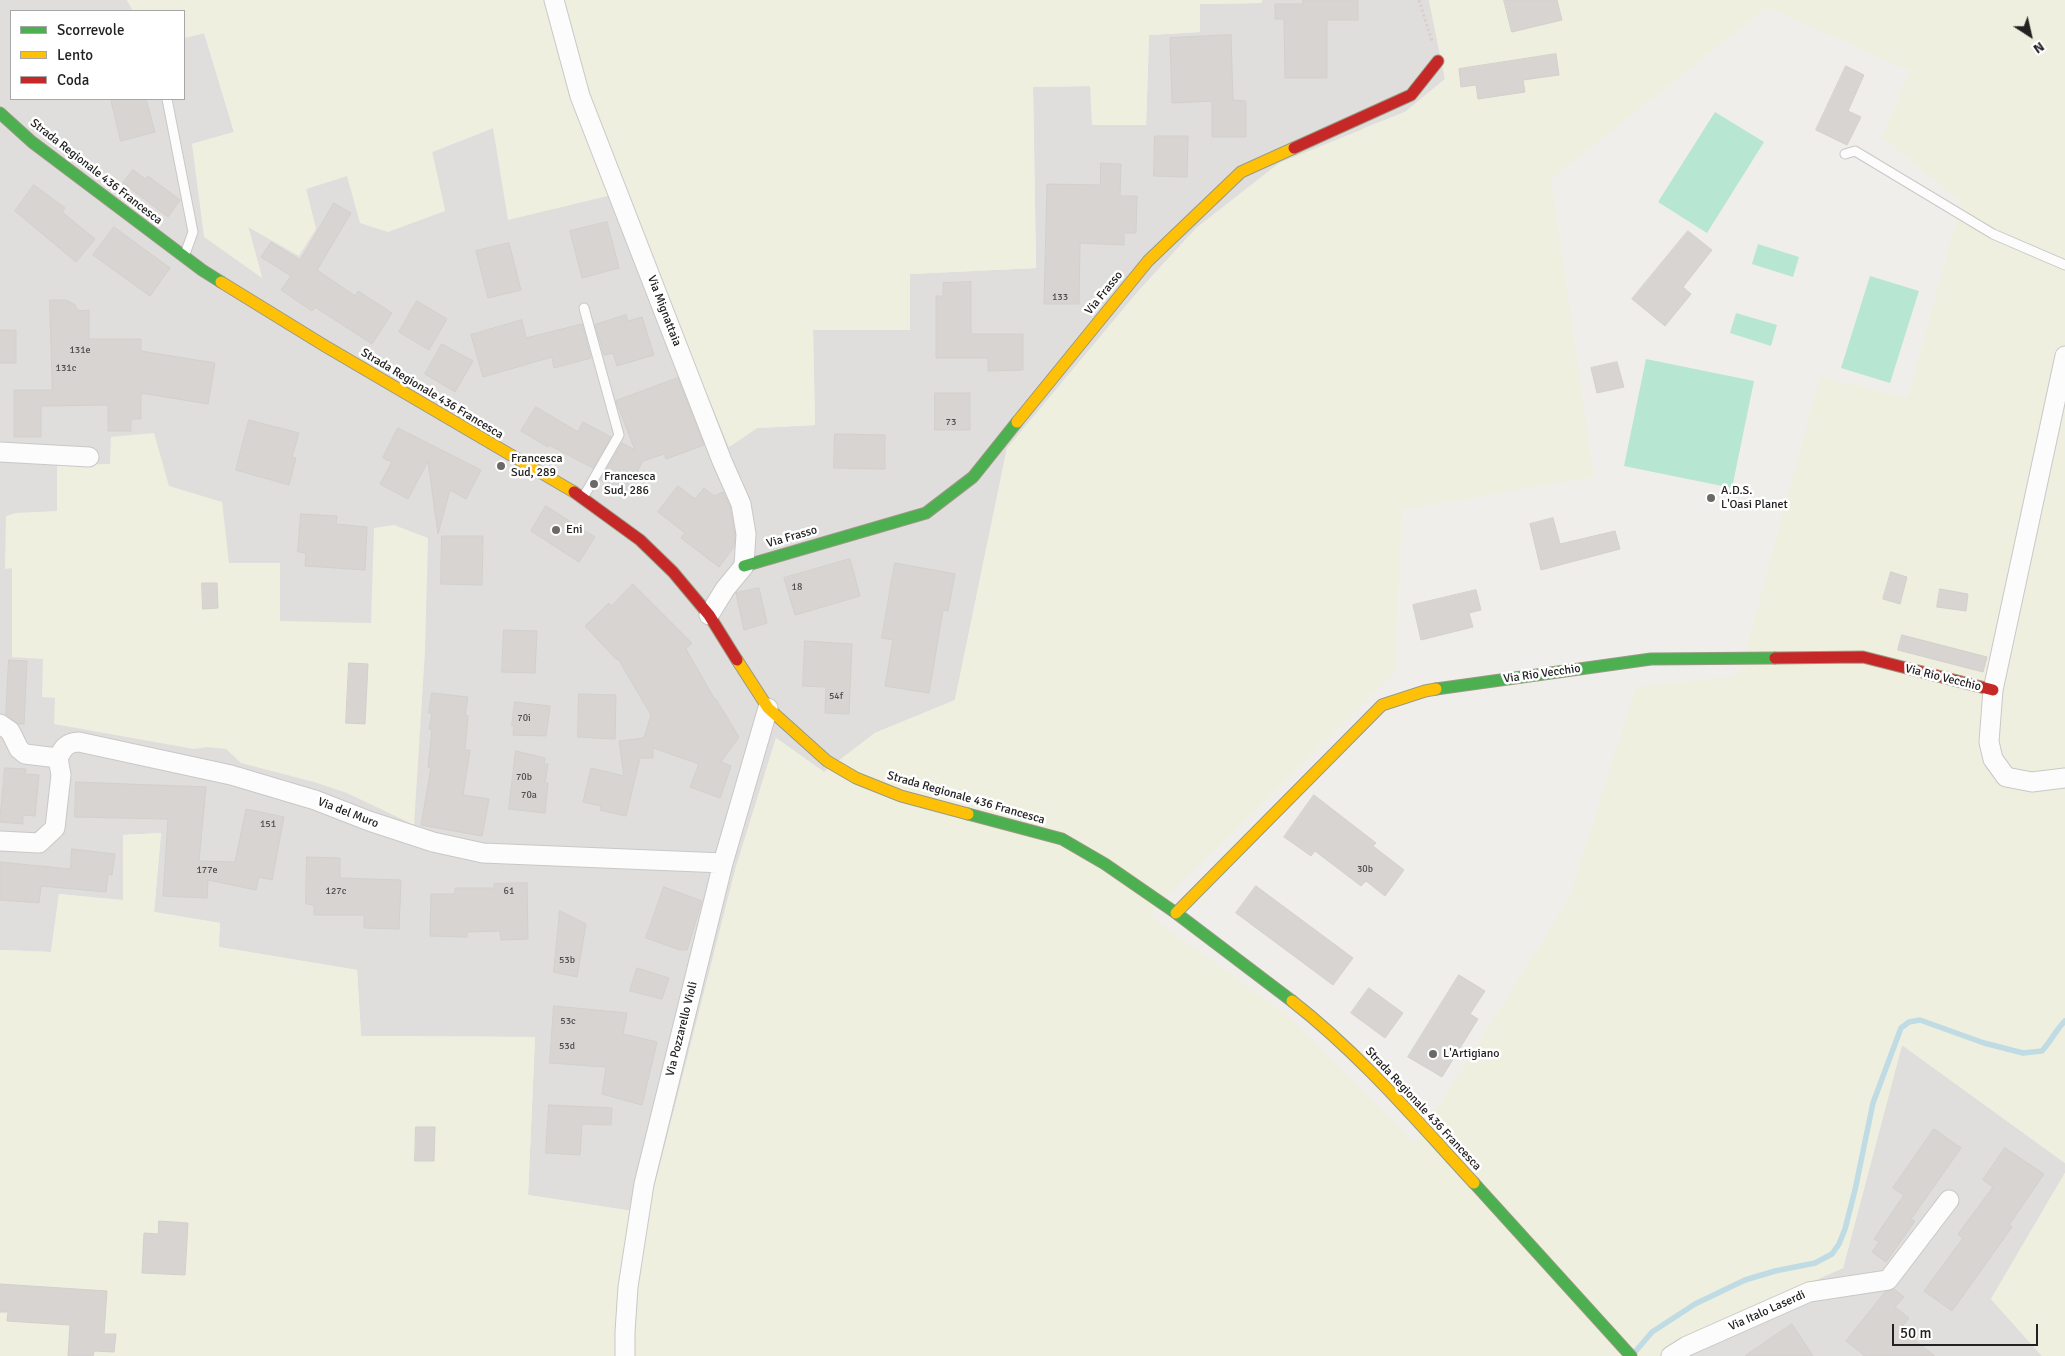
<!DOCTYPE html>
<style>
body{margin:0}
#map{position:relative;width:2065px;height:1356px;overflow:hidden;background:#f0eeeb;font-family:Signika,sans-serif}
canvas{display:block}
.legend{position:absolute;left:10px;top:10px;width:175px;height:90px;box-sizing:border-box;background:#fff;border:1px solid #a7a7a7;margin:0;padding:6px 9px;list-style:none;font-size:15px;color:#222}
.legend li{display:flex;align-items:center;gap:10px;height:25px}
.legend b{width:25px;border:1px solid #a7a7a7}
.north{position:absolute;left:2005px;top:10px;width:50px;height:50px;-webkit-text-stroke:4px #fff;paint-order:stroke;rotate:145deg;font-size:14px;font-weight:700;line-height:20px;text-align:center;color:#222}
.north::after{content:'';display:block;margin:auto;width:18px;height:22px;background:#222;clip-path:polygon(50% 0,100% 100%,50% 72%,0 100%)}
.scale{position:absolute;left:1892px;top:1324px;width:146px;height:22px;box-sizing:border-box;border:2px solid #222;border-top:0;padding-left:6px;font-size:15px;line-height:18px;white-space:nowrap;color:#222;-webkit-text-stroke:4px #fff;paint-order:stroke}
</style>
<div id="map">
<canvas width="2065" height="1356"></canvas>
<ul class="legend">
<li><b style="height:6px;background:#4caf50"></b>Scorrevole</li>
<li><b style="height:6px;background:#ffc107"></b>Lento</li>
<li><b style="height:6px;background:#c62828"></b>Coda</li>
</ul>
<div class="north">N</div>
<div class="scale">50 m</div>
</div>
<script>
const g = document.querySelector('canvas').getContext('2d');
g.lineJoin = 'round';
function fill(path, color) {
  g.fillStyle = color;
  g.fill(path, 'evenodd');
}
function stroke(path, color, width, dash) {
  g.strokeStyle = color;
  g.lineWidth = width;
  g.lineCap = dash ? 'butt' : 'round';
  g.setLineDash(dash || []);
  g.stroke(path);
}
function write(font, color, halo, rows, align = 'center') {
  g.font = font + ' Signika,sans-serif';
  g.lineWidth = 5;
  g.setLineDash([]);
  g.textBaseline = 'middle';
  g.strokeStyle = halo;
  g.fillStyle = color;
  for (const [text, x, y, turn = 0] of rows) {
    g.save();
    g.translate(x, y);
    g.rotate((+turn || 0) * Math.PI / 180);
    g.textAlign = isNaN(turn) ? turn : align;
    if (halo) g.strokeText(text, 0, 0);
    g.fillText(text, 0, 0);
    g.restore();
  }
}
fill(new Path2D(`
 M0,0H127L133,11H11V99H184V38L204,33L234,132L192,144L262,277L248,226L316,229L306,189L347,175L445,211L432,152L493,128L624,192L729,447L757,428L815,425L813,330H909L910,274L1036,268L1033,87L1090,86L1146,125L1149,35L1199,32L1200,4L1262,3V0H1429L1445,79L1405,112L1364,128L1007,448L955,700L875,733L824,772L776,738L736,867L648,1212L632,1211L528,1195L535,1037L361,1036L357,970L218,947L220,923L154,912L161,833L123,835V901L59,894L51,952L0,950Z
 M1902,1045L2065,1163V1173L1991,1299L2042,1356H1662L1685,1338L1843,1268Z`), '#dfdedc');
fill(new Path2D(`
 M127,0H1262V3L1200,4V32L1149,35L1146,125H1092L1090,86L1033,87L1036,268L910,274V330H813L815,425L757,428L729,447L624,192L508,220L493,128L432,152L445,211L388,232L360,223L347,176L306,189L316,229L299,256L248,227L262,278L204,237L192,144L234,132L205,33L184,38V11H133Z
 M1429,0H2065V1163L1902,1045L1843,1268L1685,1338L1662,1356H633L632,1304L648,1212L736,867L776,738L824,772L875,733L955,700L1007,448L1139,290L1196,228L1279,163L1405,112L1445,79ZM1767,7L1910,71L1882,137L1961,202L1908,398L1820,377L1739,676L1636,687L1569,899L1415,1143L1287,1015L1149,915L1395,672L1402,510L1594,477L1551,179Z
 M154,433L169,486L222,502L229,563H280V621L371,623L374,528L394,525L428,538L425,651L414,825L347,793L314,782L241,763L226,749L207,747L194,749L54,724L55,698L42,697L43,659L12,657V568L5,569L6,516L16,513L57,511V465L110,464L111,437Z
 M161,833L154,912L220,923L219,947L357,970L361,1036L535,1037L528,1195L632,1211L619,1356H0V950L51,952L59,894L123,900V835Z
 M2065,1173V1356H2042L1991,1299Z`), '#efefdf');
fill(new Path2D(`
 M1715,112L1764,142L1707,233L1658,202Z
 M1758,244L1799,257L1793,277L1752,264Z
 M1870,276L1919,291L1890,383L1841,368Z
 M1736,313L1777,325L1771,346L1730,333Z
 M1646,359L1754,381L1732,488L1624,466Z`), '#b7e6d2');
stroke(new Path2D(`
 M1635,1352L1652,1332L1695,1304L1745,1280L1775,1271L1815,1263L1832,1254L1839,1244L1845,1229L1855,1190L1873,1103L1901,1028L1909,1022L1920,1020L1984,1043L2023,1053L2042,1051C2051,1041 2056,1030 2065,1021`), '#bfdbe3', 5.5);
const building = new Path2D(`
 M1303,0H1358V20H1327V78H1285L1284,19H1275V4H1303Z
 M1504,0H1557L1562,20L1512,32Z
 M1231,35L1233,100L1246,101V137H1212V101L1172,103L1170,38Z
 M1556,54L1559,75L1523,80L1525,92L1478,99L1476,85L1461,87L1459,69Z
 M1846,66L1864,75L1848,111L1861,117L1847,145L1816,130Z
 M111,99H146L155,132L121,141Z
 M1155,136H1188L1187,177L1154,176Z
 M1101,163L1121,164L1120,196H1137L1136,233H1124V245L1080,243L1079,304H1044L1047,184L1100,185Z
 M133,170L145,179L148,176L180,200L168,217L123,183Z
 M34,185L65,208L62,212L95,239L76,262L15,211Z
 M334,203L351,213L317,270L355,296L358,291L392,313L372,344L315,307L312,311L281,290L291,276L261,257L271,242L300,260Z
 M607,222L619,268L582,278L570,231Z
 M114,227L170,268L150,296L93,255Z
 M1688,231L1712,250L1683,287L1691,294L1665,326L1632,299Z
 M509,243L521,290L488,298L476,251Z
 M971,282V334H1023V370L988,371V358H936V296H943V283Z
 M50,300H66L75,305L78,311L89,310V339H141V351L215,363L208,404L141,393V419H131V431H108V405L41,406V437H14V390H52Z
 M417,301L447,319L429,350L399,332Z
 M626,315L628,321L642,317L654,355L617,366L613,353L604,355L595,325Z
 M522,320L526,338L582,324L591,358L554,368L552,357L483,377L471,335Z
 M0,330H16V363H0Z
 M442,344L473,361L455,392L425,374Z
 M1617,362L1624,387L1597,393L1591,368Z
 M678,378L704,445L666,459L664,454L643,461L624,494L600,480L622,443L635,450L616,401Z
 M935,393H970V430H935Z
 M536,407L578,432L583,422L611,437L593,468L549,445L548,447L521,431Z
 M249,420L299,433L292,457L296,458L289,485L236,470Z
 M398,428L481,470L466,499L450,490L438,534L428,461L408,499L380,484L392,462L383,458Z
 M835,434L885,435V469L834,468Z
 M678,486L695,499L704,488L714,496L723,492L730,507L735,535L734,547L719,567L681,538L685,533L658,512Z
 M546,506L595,537L579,562L531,531Z
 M301,514L337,516L336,524L367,527L365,570L305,566L306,553L298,552Z
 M1553,518L1560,544L1615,531L1620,549L1541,570L1530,524Z
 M442,536H483L482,585L441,584Z
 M850,559L860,596L795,615L784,578Z
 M895,563L955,574L948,611L943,610L929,693L885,686L893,640L882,638Z
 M1891,572L1907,577L1900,604L1883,599Z
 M202,583H217L218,608L203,609Z
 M633,584L692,643L686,649L715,700L716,699L739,737L721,762L731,766L720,798L690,787L699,764L653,748V758H640L626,816L600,810L601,806L583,802L591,768L624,776L619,741L644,738L651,715L617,657V660L585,626L609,603L611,606Z
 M759,588L767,623L744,630L736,593Z
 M1940,589L1968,594L1966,611L1937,607Z
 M1476,590L1481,610L1469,613L1473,627L1421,640L1413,605Z
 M504,630L537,631L535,673L502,672Z
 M1902,635L1987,657L1983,672L1898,650Z
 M805,641L852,644L849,714L825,713L826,687L803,686Z
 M9,660L27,661L24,724H18L6,715Z
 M349,663L368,664L365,724L346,723Z
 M432,693L468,697L465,715L468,716L465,750H470L463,795L489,799L482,836L421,825L431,768L428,767L432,730L429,729L432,714L429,713Z
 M579,694L616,695L615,739L578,737Z
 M515,702L550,706L546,736L513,735L514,726H512Z
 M516,751L545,758L544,764H548L545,783H548L545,813L509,809Z
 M5,768L26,769L25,774L39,775L35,816L23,815V824L0,822Z
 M76,782L206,787L199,861L235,862L246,809L284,817L272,880L259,877L256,890L208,880L207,898L163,896L168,819L75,817Z
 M1314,795L1376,843L1373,846L1404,870L1385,896L1366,881L1361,886L1315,851L1311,856L1284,837Z
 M72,849L115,854L112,875L108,874L106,892L41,886L39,903L0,900V862L70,869Z
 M307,857L340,858V878L401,880L399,929L364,928V915H314V905L306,904Z
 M527,883L528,939L501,940L500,931L467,932V937L430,936L431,894H455V888H494V884Z
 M1256,886L1353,958L1333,985L1236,913Z
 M664,887L702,901L687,950H680L646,938Z
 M560,911L586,924L577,977L554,972Z
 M637,968L669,978L662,999L630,991Z
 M1459,975L1485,991L1470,1014L1478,1019L1442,1077L1408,1057Z
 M1369,988L1403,1013L1385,1038L1351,1013Z
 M554,1006L627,1013L623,1034L657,1042L642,1105L602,1094L606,1067L550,1063Z
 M549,1105L612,1108L611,1125L582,1124L580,1155L546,1153Z
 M416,1127H435L434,1161H415Z
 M1934,1129L1961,1148L1911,1219L1915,1221L1886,1262L1872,1252L1879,1242L1874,1239L1904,1195L1893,1188Z
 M2005,1148L2044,1174L2009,1225L2012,1227L1952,1311L1924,1291L1963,1238L1958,1234L1993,1187L1983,1180Z
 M159,1221L188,1223L185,1275L142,1273L144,1233L158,1234Z
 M0,1284L107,1291L104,1334H116L114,1352L94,1351L93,1356H68L70,1325L7,1321L8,1312H0Z
 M1894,1289L1904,1297L1895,1307L1909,1318L1900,1329L1935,1356H1865L1846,1341L1885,1292Z
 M1792,1324L1813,1356H1745Z`);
fill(building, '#d7d4d2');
stroke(building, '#d3d0cc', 1);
const lane = new Path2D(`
 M167,99L193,232L185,254
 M1845,154L1855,151L1993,234L2065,265
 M584,308L619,435L584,496`);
const street = new Path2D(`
 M554,0L580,96L722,461L741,504L746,534L744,566L725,589L709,615
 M2065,356L1993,690L1989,742L1993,759L2006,777L2032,782L2065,778
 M0,452L89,457
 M0,724L10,731L19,749L25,754L58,758C63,748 67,742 79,742L231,775L315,800L369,821L433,842L483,853L723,863
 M0,841L39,843L55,828L61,775L58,758
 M625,1356V1332L628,1287L644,1184L723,863L768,708
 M1671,1356L1687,1346L1809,1292L1888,1280L1949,1200`);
const fast = new Path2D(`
 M0,113L32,142L202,270L221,282
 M744,566L926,513L973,477L1017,422
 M1436,689L1651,659L1775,658
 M968,814L1062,839L1105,864L1176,913L1292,1001
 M1474,1183L1631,1356`);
const slow = new Path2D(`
 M221,282L325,346L574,492
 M1017,422L1148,261L1241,172L1294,148
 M737,660L768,708L827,761L856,778L901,796L968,814
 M1176,913L1382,705L1425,691L1436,689
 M1292,1001C1360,1054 1416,1120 1474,1183`);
const jam = new Path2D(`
 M1294,148L1411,95L1438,61
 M574,492L640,540L673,572L709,615L737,660
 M1775,658L1863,657L1993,690`);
stroke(lane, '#c9c8c7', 11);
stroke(street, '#c9c8c7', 21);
stroke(fast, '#999a82', 13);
stroke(slow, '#999a82', 13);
stroke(jam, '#999a82', 13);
stroke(new Path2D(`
 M1419,0L1432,41`), '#dccecd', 3, [2.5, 2.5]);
stroke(lane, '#fdfcfc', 9);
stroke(street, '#fdfcfc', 19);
stroke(fast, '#4caf50', 11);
stroke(slow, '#ffc107', 11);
stroke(jam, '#c62828', 11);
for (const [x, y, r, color] of [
 [501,466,5,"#6a6968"],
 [594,484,5,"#6a6968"],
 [1711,498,5,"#6a6968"],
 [556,530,5,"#6a6968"],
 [1433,1054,5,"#6a6968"]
]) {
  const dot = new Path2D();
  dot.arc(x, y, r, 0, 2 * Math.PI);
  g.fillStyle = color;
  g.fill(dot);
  stroke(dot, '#fff', 2);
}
write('10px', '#4f4e4e', null, [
 ["133",1060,297],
 ["131e",80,350],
 ["131c",66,368],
 ["73",951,422],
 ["18",797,587],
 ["54f",836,696],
 ["70i",524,718],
 ["70b",524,777],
 ["70a",529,795],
 ["151",268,824],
 ["30b",1365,869],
 ["177e",207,870],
 ["127c",336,891],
 ["61",509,891],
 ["53b",567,960],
 ["53c",568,1021],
 ["53d",567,1046]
]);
write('12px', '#222', '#fff', [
 ["Strada Regionale 436 Francesca",96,172,38],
 ["Via Frasso",1104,293,-51],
 ["Via Mignattaia",664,311,69],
 ["Strada Regionale 436 Francesca",432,394,31],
 ["Via Frasso",792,537,-16],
 ["Via Rio Vecchio",1542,674,-8],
 ["Via Rio Vecchio",1943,678,14],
 ["Strada Regionale 436 Francesca",966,798,16],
 ["Via del Muro",348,813,21],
 ["Via Pozzarello Violi",682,1029,-76],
 ["Strada Regionale 436 Francesca",1423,1109,47],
 ["Via Italo Laserdi",1767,1311,-24]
]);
write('12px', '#222', '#fff', [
 ["Francesca",511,459],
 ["Sud, 289",511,473],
 ["Francesca",604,477],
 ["Sud, 286",604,491],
 ["A.D.S.",1721,491],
 ["L'Oasi Planet",1721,505],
 ["Eni",566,530],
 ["L'Artigiano",1443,1054]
], 'left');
</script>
